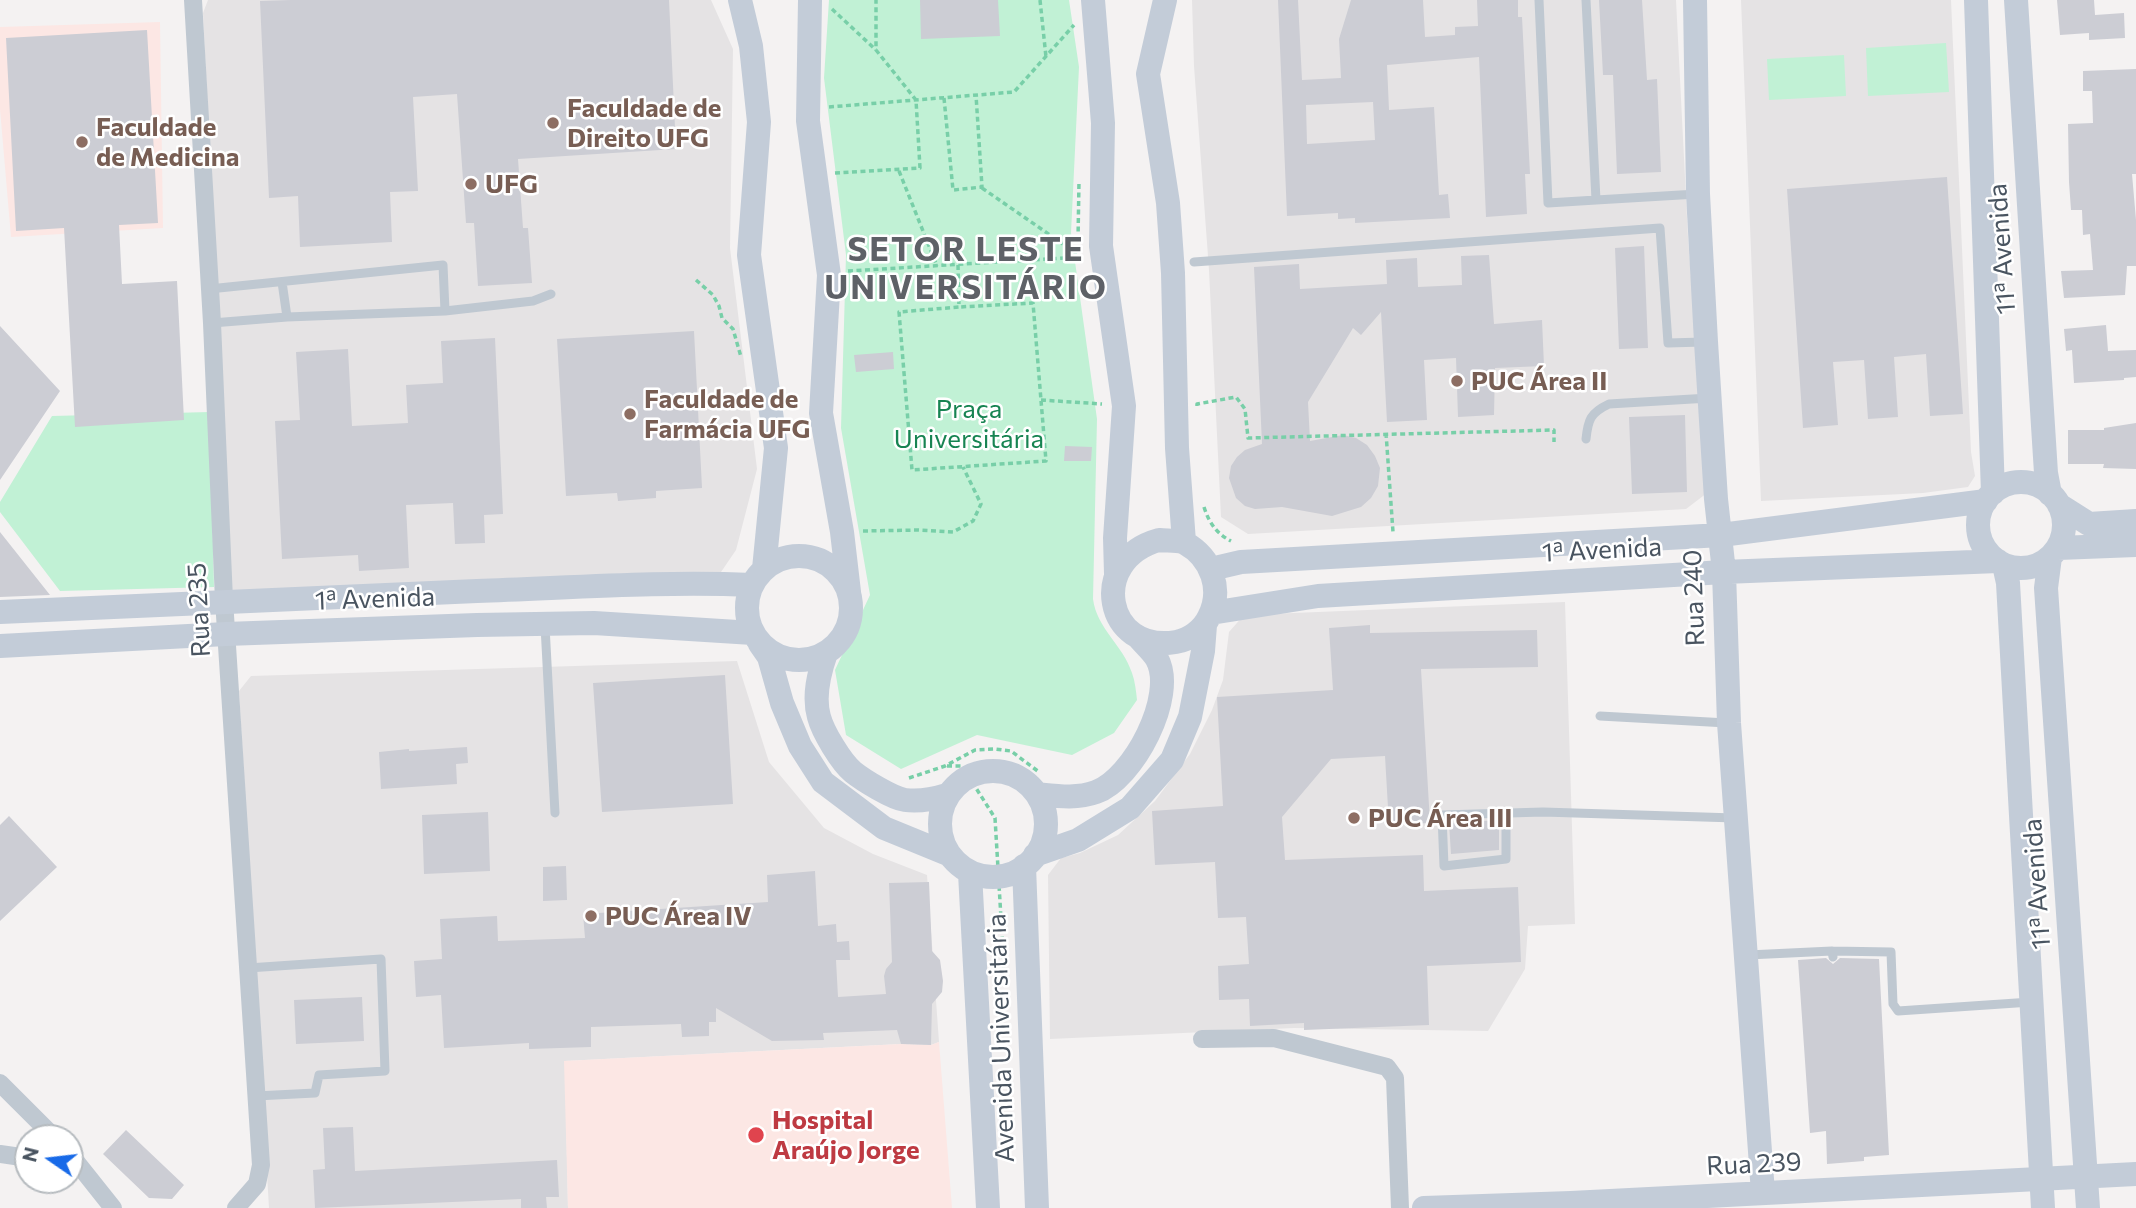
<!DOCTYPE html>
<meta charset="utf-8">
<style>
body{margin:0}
#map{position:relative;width:2136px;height:1208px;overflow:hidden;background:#f4f2f2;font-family:Commissioner,sans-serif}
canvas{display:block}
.north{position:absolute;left:14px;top:1124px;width:70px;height:70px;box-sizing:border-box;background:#fff;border:2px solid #b6bbbf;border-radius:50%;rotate:284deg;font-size:19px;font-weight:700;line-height:28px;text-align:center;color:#495460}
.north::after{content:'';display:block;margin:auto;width:24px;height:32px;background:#186ae8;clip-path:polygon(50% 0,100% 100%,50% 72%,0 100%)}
</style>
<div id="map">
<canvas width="2136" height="1208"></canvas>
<div class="north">N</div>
</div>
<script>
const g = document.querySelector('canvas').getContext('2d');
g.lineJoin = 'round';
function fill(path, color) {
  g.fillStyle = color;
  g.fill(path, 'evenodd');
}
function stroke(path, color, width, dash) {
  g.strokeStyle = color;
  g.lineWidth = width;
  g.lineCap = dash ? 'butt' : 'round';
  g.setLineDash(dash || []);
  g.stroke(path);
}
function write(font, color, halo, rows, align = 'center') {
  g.font = font + ' Commissioner,sans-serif';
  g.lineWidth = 5;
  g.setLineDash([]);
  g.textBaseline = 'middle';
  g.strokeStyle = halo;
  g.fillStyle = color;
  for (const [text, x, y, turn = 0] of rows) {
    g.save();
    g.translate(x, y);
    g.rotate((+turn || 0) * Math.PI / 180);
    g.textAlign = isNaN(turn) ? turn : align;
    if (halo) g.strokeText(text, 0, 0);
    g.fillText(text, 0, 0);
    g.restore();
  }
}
fill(new Path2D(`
 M208,0H711L733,49L730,248L757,469L736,550L719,575L231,591L203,13Z
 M1192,0H1676L1688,237L1707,493L1686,509L1248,534L1221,517L1209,270L1194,66Z
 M1741,0H1951L1971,452L1975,476L1968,487L1923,493L1761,501Z
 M1565,602L1575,924L1528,926L1525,969L1488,1031L1294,1028L1050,1039L1048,875L1061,858L1080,853L1118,835L1155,801L1190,754L1212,710L1223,680L1229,632L1244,615Z
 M737,661L769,762L824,828L873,854L927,875L939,1042L931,1045L901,1044L565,1061L568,1208H269L239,691L251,676Z`), '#e5e3e4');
fill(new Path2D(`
 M160,22L163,228L11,237L0,109V27Z
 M939,1042L952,1208H568L564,1061L901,1044L931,1045Z`), '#fce7e4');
fill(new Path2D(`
 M829,0H1069L1079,67L1071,233L1097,419L1093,599C1097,629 1123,645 1132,673C1135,681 1136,691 1137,700L1114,733L1072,755L977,735L901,769L846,735L835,670L870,595L841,428L846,255L824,78Z
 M1946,43L1949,92L1868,96L1866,48Z
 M1844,55L1846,96L1769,100L1767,59Z
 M210,412L214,587L60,591L0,512V502L52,416Z`), '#c1f1d5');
fill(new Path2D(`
 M291,0H669L676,149L518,159L523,228H528L532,283L478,286L474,223H466L457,94L413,97L418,191L390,192L392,242L300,247L298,196L269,198L260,1Z
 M920,0H998L1000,36L921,39Z
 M1278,0H1298L1302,80L1341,78L1339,39L1351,0H1423L1425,37L1455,35V27L1478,26L1477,0H1518V17H1522L1530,174H1525L1527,214L1486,217L1479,57L1387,65L1389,110L1434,107L1439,195L1448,194L1450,218L1355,223V218L1338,219V213L1287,216ZM1373,102L1375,140L1307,144L1306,105Z
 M1599,0H1642L1647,80L1657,79L1661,172L1617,174L1613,75H1603Z
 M2057,0H2094L2095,15L2124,13L2125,38L2089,40V33L2060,35Z
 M147,30L158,223L119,225L122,284L177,281L184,420L75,427L64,228L16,231L6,38Z
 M2136,69V174H2132L2136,220V266H2127L2125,295L2064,298L2061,271L2093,270L2090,234L2083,235L2082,210H2071L2069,182L2068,124L2093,123L2092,91H2083V71Z
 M1947,177L1963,414L1930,416L1926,354L1894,357L1898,417L1868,419L1864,360L1833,362L1838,425L1803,428L1787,189Z
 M1644,246L1648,348L1619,349L1615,248Z
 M1489,255L1494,324L1542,320L1544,366L1495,368L1494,415L1458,417L1456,358L1424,360L1427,420L1387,422L1381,312L1361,335L1353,328L1308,402L1310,441L1343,435L1356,438L1367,445L1375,456L1380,468L1378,486L1371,498L1361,507L1332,516L1282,507L1255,509L1245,506L1236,498L1229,478L1231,466L1237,457L1245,450L1262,444L1254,267L1299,264L1300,289L1387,284L1386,260L1417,258L1418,287L1462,285L1461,256Z
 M2106,325L2108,351L2136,350V377L2124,378V380L2074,383L2072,350L2066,351L2064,329Z
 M0,326L60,391L0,480Z
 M694,331L702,488L656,491V498L618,501L617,493L566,496L557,339Z
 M495,338L503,514L484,515L485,543L455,544L453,503L406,505L409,568L359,571L358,555L282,559L275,421L300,420L296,352L348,349L352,426L408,423L406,385L443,383L441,341Z
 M893,352L894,369L856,372L854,355Z
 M1685,415L1687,492L1632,494L1629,417Z
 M2136,423V469L2103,468L2104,464H2068V430H2104V428Z
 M1065,446L1092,447L1091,461H1064Z
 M0,532L50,595L0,597Z
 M1370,625V633L1537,630L1538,667L1421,669L1430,823L1389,825L1385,756L1331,759L1282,817L1285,860L1423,855L1424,891L1518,887L1521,962L1427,966L1429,1025L1304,1030V1023L1250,1026L1249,999L1219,1000L1218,966L1249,964L1246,917L1218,918L1215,862L1155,865L1152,811L1223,806L1217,697L1333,690L1329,628Z
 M725,675L733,804L602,812L593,683Z
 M467,747L468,763L456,764L457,784L381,789L379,752L409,749V751Z
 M488,812L490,871L424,874L422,815Z
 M9,816L57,867L0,921V825Z
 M1499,820V850L1451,854L1449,823Z
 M566,866L567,900L543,901V867Z
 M815,871L818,926L836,924L837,942L849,941L850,960H836L838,997L886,994L884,976L886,969L892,962L889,883L929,882L932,951L940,960L943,981L942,992L932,1004L931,1045L901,1044L897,1030L823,1033L824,1040L772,1041L716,1008V1022H709V1036L682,1037L681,1024L591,1027V1047L529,1049V1043L444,1048L441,995L416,997L414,961L442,959L440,919L497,916L498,941L585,938L583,914L768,902L767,875Z
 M1826,958L1833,964L1840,958L1879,959L1889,1155L1864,1157V1161L1827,1164L1826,1131L1810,1133L1798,960Z
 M362,997L364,1041L296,1044L294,1000Z
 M353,1127L355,1171L557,1160L559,1197H546L547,1208H521V1199L315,1208L313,1170L325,1169L323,1128Z
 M126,1130L184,1185L172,1199L149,1198L103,1154Z`), '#cccdd4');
stroke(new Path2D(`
 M1040,0L1046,57
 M832,9L876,50
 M944,98L953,190L982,187L976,95
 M829,107L1014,92L1074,25
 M899,171L937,266
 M835,173L920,168L916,100L876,50V0
 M982,188L1079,255
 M1078,240L1079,181
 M958,265L959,307L899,312L912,470L1046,461L1033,303L959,307
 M848,271L1080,257
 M696,280L713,295L719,306L722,318L733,329L741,357
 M1041,400L1102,404
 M1197,406V404L1236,397L1245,409L1248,438L1554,430V442
 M1386,433L1393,532
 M1204,507C1209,523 1217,534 1231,541
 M863,531L918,530L953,532L973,521L981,504L963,467
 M842,640L854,623L858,610
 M947,766H962L995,818L1005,985
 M909,778L945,766L975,750L995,749L1011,751L1039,772`), '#78cfa8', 3.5, [5, 3.5]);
stroke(new Path2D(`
 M1539,0L1548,203L1596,200L1586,0
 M1596,200L1697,194
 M1194,262L1660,228L1668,343L1703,342
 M282,282L287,317
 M209,289L443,265L445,311
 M212,323L287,317L445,311L533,301L551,294
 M1586,439C1588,420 1590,413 1609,404L1709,398
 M545,626L555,813
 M1600,716L1727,723
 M1506,814V859L1444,866L1442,815L1543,812L1735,818
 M1832,951L1891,952L1893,1004L1898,1011L2031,1002
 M1748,955L1832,951L1833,957
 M248,968L381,959L385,1071L319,1075L315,1093L256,1096`), '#bfc8d1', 9);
stroke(new Path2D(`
 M193,0L212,323L224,600L261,1165L257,1184L236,1208
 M1202,1039L1274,1038L1387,1067L1395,1078L1400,1208
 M0,1083L55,1138
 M0,1154L28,1158
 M70,1154L113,1208`), '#bfc8d1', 18);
stroke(new Path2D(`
 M740,0L751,46L759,122L749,255L776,448L764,569
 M810,0L808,121L829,275L821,413L842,532L849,592
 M1093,0L1103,123L1101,246L1124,406L1115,538L1116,574
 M1165,0L1148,74L1168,203L1173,273L1177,448L1184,542
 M1695,0L1698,194L1706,342L1716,499L1724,572L1729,723L1763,1193
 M1976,0L1993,493
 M2016,0L2046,473L2050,494
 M1978 525a43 43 0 1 1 86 0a43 43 0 1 1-86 0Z
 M2059,505L2089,524L2136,521
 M1159,540C1166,541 1179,540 1185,543C1212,558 1223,590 1209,617C1203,630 1189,640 1176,642C1105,654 1087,560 1159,540Z
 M2058,548L2136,545
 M747 608a52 52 0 1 1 104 0a52 52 0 1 1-104 0Z
 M2050,557L2046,588L2088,1208
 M2004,565L2008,583L2043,1208
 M1211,569L1241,562L1721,535L1986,501
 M0,612C159,604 318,597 477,591C569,588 661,581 752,585
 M1211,613L1318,596L1724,572L1998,561
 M760,644L769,657L782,703L800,746L823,782L884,828L950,855
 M0,646L226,634L477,625L594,623L753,633
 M826,653C819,673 813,696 819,717C823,732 841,762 853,772C863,780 892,798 905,800C920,802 934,799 947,795
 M940 824a53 53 0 1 1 106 0a53 53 0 1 1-106 0Z
 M1037,794C1057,796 1077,799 1096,792C1133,779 1177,696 1157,659C1153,652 1145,645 1139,638
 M1035,855L1078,840L1130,808L1172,760L1190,717L1203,651L1205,625
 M1024,866L1037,1208
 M970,873L988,1208
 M1424,1208L1571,1203L2136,1174`), '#c3ccd8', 24);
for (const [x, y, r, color] of [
 [553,123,7,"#8d6e63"],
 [82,142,7,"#8d6e63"],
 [471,184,7,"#8d6e63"],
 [1457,381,7,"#8d6e63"],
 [630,414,7,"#8d6e63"],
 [1354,818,7,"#8d6e63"],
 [591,916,7,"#8d6e63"],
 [756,1135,9,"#e0444e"]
]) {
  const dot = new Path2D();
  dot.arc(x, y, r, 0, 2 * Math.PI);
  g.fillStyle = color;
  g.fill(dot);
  stroke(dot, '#fff', 2.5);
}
write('bold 26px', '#785e54', '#fff', [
 ["Faculdade de",567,108],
 ["Direito UFG",567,138],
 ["Faculdade",96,127],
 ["de Medicina",96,157],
 ["UFG",485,184],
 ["PUC Área II",1471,381],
 ["Faculdade de",644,399],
 ["Farmácia UFG",644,429],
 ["PUC Área III",1368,818],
 ["PUC Área IV",605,916]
], 'left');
write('26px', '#495460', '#fff', [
 ["11ª Avenida",2002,249,-94],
 ["1ª Avenida",1602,550,-3],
 ["Rua 240",1694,598,-92],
 ["1ª Avenida",375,599,-2],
 ["Rua 235",199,610,-93],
 ["11ª Avenida",2037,884,-94],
 ["Avenida Universitária",1001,1038,-92],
 ["Rua 239",1754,1164,-3]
]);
write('26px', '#178452', '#fff', [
 ["Praça",969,409],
 ["Universitária",969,439]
]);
write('bold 26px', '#be3a42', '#fff', [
 ["Hospital",772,1120],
 ["Araújo Jorge",772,1150]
], 'left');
g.letterSpacing = '2px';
write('bold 33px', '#5e6167', '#fff', [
 ["SETOR LESTE",966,250],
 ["UNIVERSITÁRIO",966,288]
]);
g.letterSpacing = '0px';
</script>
